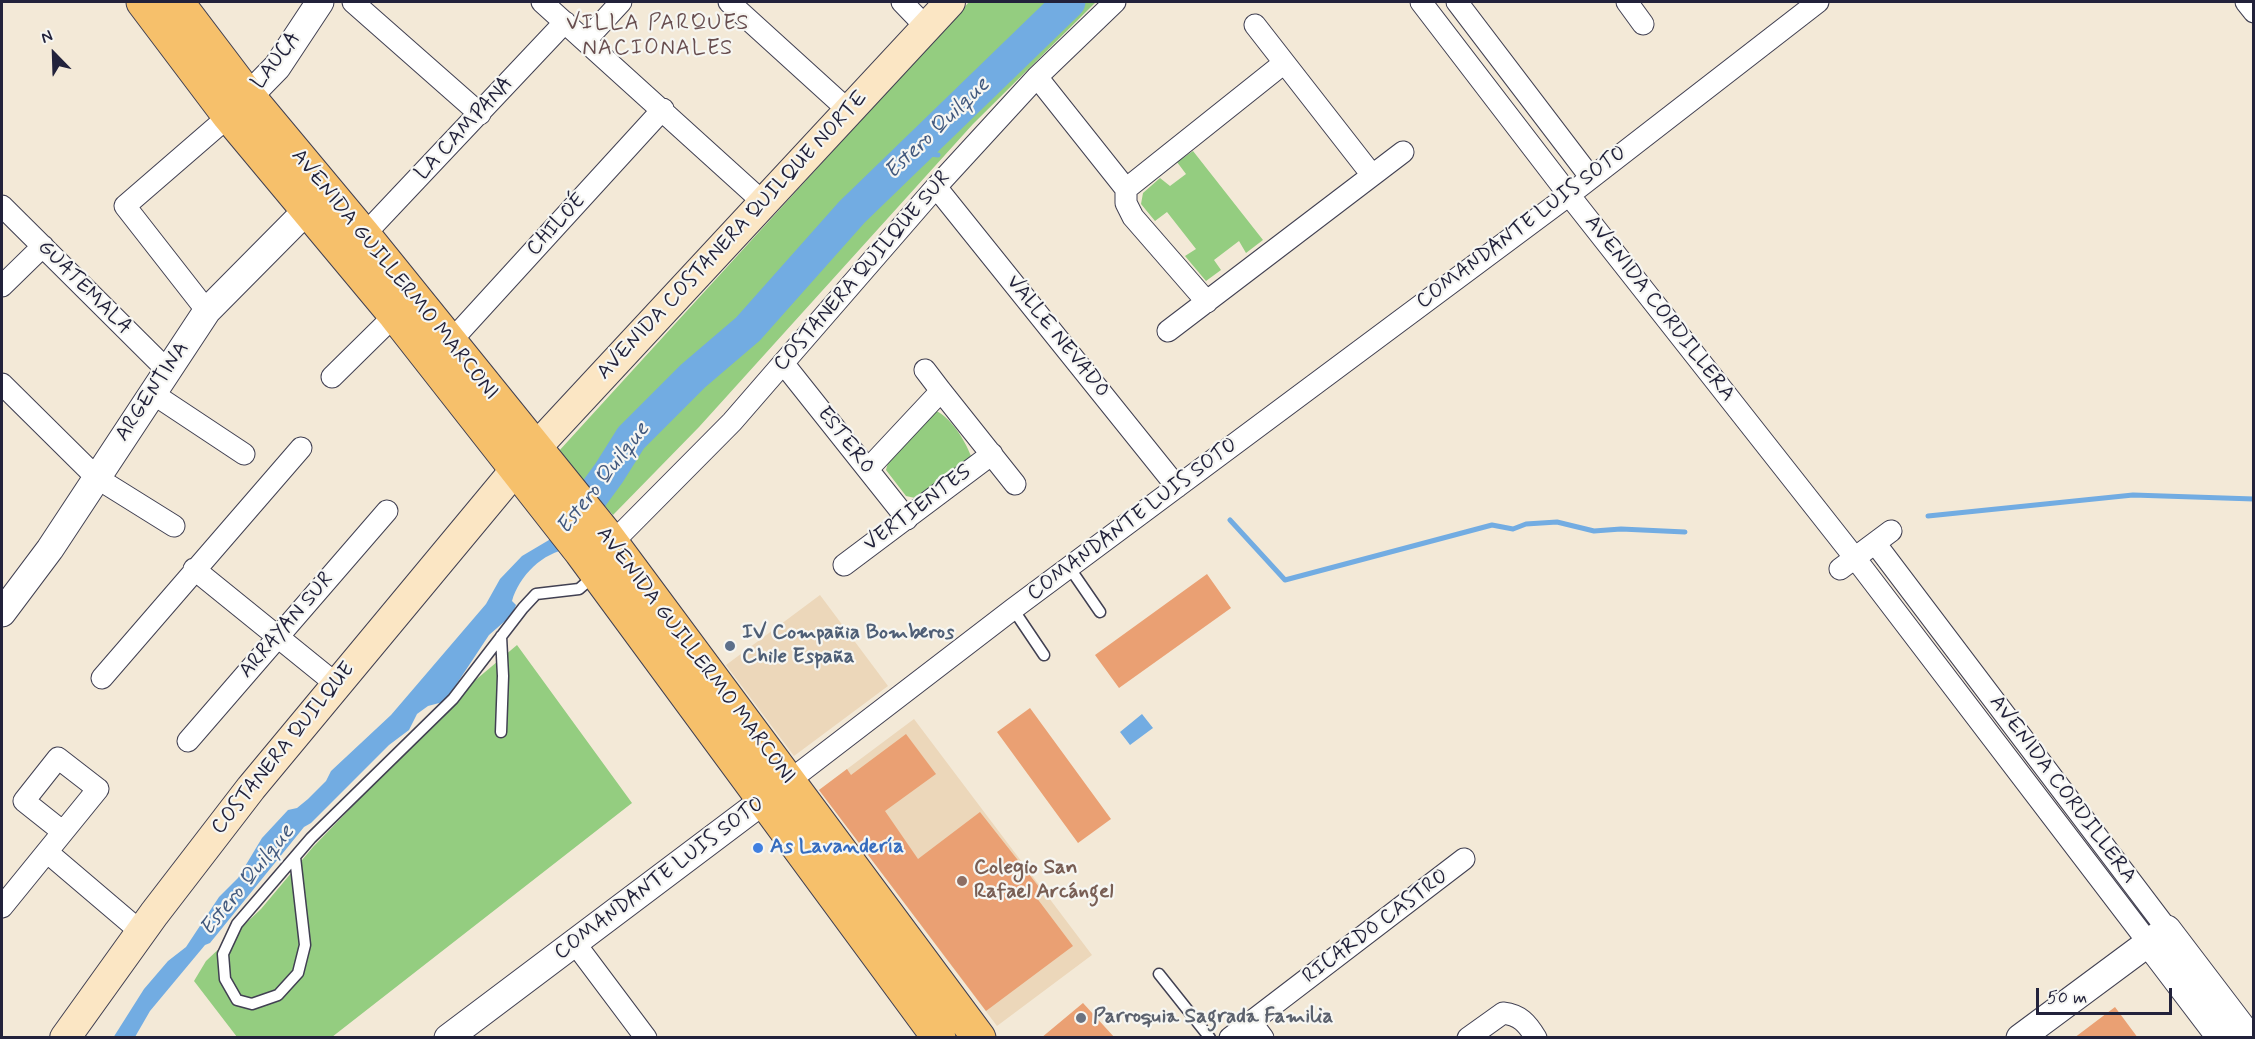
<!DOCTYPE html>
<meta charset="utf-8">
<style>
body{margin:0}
#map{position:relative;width:2255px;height:1039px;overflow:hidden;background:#f3e9d7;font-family:Mynerve,sans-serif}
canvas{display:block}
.frame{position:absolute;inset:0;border:3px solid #22223b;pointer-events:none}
.north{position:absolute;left:24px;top:24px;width:60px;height:60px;-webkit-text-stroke:4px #f6f6f2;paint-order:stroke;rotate:337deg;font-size:16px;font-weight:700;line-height:24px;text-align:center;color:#22223b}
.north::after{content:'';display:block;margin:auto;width:21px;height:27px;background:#22223b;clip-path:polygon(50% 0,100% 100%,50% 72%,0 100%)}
.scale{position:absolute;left:2036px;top:988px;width:136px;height:27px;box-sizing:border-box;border:3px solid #22223b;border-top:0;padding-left:8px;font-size:18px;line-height:21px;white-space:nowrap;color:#22223b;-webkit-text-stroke:4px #f6f6f2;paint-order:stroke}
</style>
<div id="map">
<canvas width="2255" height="1039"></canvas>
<div class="frame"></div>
<div class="north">N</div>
<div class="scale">50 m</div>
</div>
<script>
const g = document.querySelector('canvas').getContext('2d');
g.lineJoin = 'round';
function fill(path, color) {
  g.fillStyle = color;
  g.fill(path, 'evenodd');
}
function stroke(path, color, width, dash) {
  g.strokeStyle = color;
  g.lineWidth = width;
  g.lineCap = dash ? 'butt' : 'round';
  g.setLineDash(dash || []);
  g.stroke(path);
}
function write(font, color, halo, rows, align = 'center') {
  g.font = font + ' Mynerve,sans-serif';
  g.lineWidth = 4.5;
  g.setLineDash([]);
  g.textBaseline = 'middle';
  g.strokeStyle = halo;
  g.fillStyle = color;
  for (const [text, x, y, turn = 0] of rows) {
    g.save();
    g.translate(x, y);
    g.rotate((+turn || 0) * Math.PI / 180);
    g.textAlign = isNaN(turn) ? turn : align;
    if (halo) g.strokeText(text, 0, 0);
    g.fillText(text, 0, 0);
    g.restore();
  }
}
fill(new Path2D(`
 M820,595L888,686L794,756L726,665Z
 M914,719L1092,955L997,1026L819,790Z`), '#ecd7ba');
fill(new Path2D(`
 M969,2H1096L973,124L699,427L613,515L558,452Z
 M1193,151L1263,240L1246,253L1239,241L1214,260L1221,270L1206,281L1185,256L1196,249L1167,212L1155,221L1141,204L1143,193L1160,178L1170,186L1186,174L1177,162Z
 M934,410C950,416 965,440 971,456L915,498L906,496L886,470L889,459Z
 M517,645L632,803L332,1037H237L194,981L206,961L261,909L313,847L472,683Z`), '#94cd80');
fill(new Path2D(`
 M554,526L569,549C543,552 519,576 512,601L516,605L512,615L489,635L450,694L443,702L428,706L417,714L409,730L389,745L311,823L304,827L210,943L205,945L150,1011L135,1037L113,1038L144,989L168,961L186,947L219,897L238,878L262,838L288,810L297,808L308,799L326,781L331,771L391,715L486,604L500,579L522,556L549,540Z
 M1142,714L1153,728L1130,745L1120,732Z`), '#72ace2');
stroke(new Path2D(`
 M915,152L938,155
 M1928,516L2133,495L2254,499
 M1230,520L1285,580L1492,525L1513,529L1526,524L1557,522L1594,531L1621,529L1685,532`), '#72ace2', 5);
stroke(new Path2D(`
 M568,529L609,473L631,438L693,376L748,329L852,212L1069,2`), '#72ace2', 33);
fill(new Path2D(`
 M1207,574L1231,608L1119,688L1095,655Z
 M1030,708L1111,819L1078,843L997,732Z
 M906,734L936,774L885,811L918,859L980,812L1043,892L1036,897L1073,946L986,1011L819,790L847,769L851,775Z
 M1083,1003L1115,1038H1041Z
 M2115,1007L2138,1038H2074Z`), '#eaa073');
const service = new Path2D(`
 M1069,567L1100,612
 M1013,609L1044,655
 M501,732L503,676L501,636
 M295,857L305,945L298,973L278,995L252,1004L237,1000L225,979L223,954L237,924L311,838L453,699L523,608L536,594L579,589L594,576
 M1159,974L1210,1038`);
const minor = new Path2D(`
 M353,2L480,114
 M542,2L764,203
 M729,2L849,111
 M902,2L927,28
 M1421,2L1569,195L1855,558L2148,942
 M1457,2L1591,178
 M1627,2L1643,24
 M2246,2L2254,12
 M1255,25L1372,175
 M586,40L621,2
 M1037,77L1126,189L1284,63
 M936,187L1177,487
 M1126,189V203L1133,217L1207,302
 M2,206L167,370
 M364,235L565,22
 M2,286L43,246
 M207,311L125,206L229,116
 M1168,331L1403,152
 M451,341L663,109
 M783,363L907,519
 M925,370L941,391
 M332,377L395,315
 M2,384L97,478L174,526
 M152,393L244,454
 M868,469L941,391L1015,484
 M612,543L732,422L936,187L1037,77L1115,2
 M1875,543L2167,929
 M844,565L992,454
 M194,569L336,684
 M1840,569L1891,531
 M102,678L301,448
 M188,741L387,511
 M789,781L1013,609L1569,195L1818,2
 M47,852L141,932
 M2,907L98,789L58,758L24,801L63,832
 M574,942L646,1038
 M1251,1022L1263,1038
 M1230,1038L1464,859
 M1468,1038L1503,1013C1520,1015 1527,1023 1536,1038`);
const tertiary = new Path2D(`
 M234,111L277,67L320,2
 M2,613L50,549L207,311L321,196
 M2148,942L2221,1038
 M448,1038L780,788
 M2020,1038L2167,929L2250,1038`);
const secondary = new Path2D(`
 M65,1038L154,914L251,788L516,469L950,2`);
const primary = new Path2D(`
 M143,2L229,116L395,315L581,552L939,1038
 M177,2L249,97L364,235L603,531L979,1038`);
stroke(service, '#414052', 13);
stroke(minor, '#414052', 23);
stroke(tertiary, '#414052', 29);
stroke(secondary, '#414052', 32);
stroke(primary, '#414052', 35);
stroke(service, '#fff', 10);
stroke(minor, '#fff', 21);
stroke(tertiary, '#fff', 27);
stroke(secondary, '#fbe6c4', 30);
stroke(primary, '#f6c06b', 33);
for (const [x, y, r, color] of [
 [730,646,6,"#5c6f8a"],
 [758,848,6,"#3f7fe0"],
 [962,881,6,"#8d6e63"],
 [1081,1018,6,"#6b7280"]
]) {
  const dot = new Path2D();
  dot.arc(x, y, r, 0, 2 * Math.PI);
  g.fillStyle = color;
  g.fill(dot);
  stroke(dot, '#f6f6f2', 2);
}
write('21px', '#22223b', '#f6f6f2', [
 ["LAUCA",277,61,-52],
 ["LA CAMPANA",465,129,-47],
 ["CHILOÉ",557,225,-48],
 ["COMANDANTE LUIS SOTO",1522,228,-37],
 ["AVENIDA COSTANERA QUILQUE NORTE",733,236,-47],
 ["COSTANERA QUILQUE SUR",863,272,-49],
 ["AVENIDA GUILLERMO MARCONI",394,275,51],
 ["GUATEMALA",84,288,45],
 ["AVENIDA CORDILLERA",1659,309,52],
 ["VALLE NEVADO",1057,337,51],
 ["ARGENTINA",153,392,-56],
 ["ESTERO",845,441,52],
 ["VERTIENTES",918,509,-37],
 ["COMANDANTE LUIS SOTO",1133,520,-37],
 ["ARRAYAN SUR",287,626,-49],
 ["AVENIDA GUILLERMO MARCONI",695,656,53],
 ["COSTANERA QUILQUE",284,749,-51],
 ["AVENIDA CORDILLERA",2062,790,53],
 ["COMANDANTE LUIS SOTO",660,879,-37],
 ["RICARDO CASTRO",1376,927,-37]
]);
write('bold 21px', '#4e5e75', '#f6f6f2', [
 ["IV Compañia Bomberos",742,634],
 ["Chile España",742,658]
], 'left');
write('bold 21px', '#366cbe', '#f6f6f2', [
 ["As Lavandería",770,848]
], 'left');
write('bold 21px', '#785e54', '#f6f6f2', [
 ["Colegio San",974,869],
 ["Rafael Arcángel",974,893]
], 'left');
write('bold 21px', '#5b616d', '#f6f6f2', [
 ["Parroquia Sagrada Familia",1093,1018]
], 'left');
g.letterSpacing = '1.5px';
write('22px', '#684e4f', '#f6f6f2', [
 ["VILLA PARQUES",658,24],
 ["NACIONALES",658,49]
]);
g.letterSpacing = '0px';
write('italic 22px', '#42597e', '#f6f6f2', [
 ["Estero Quilque",938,129,-44],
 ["Estero Quilque",604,479,-52],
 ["Estero Quilque",248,881,-51]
]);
</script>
